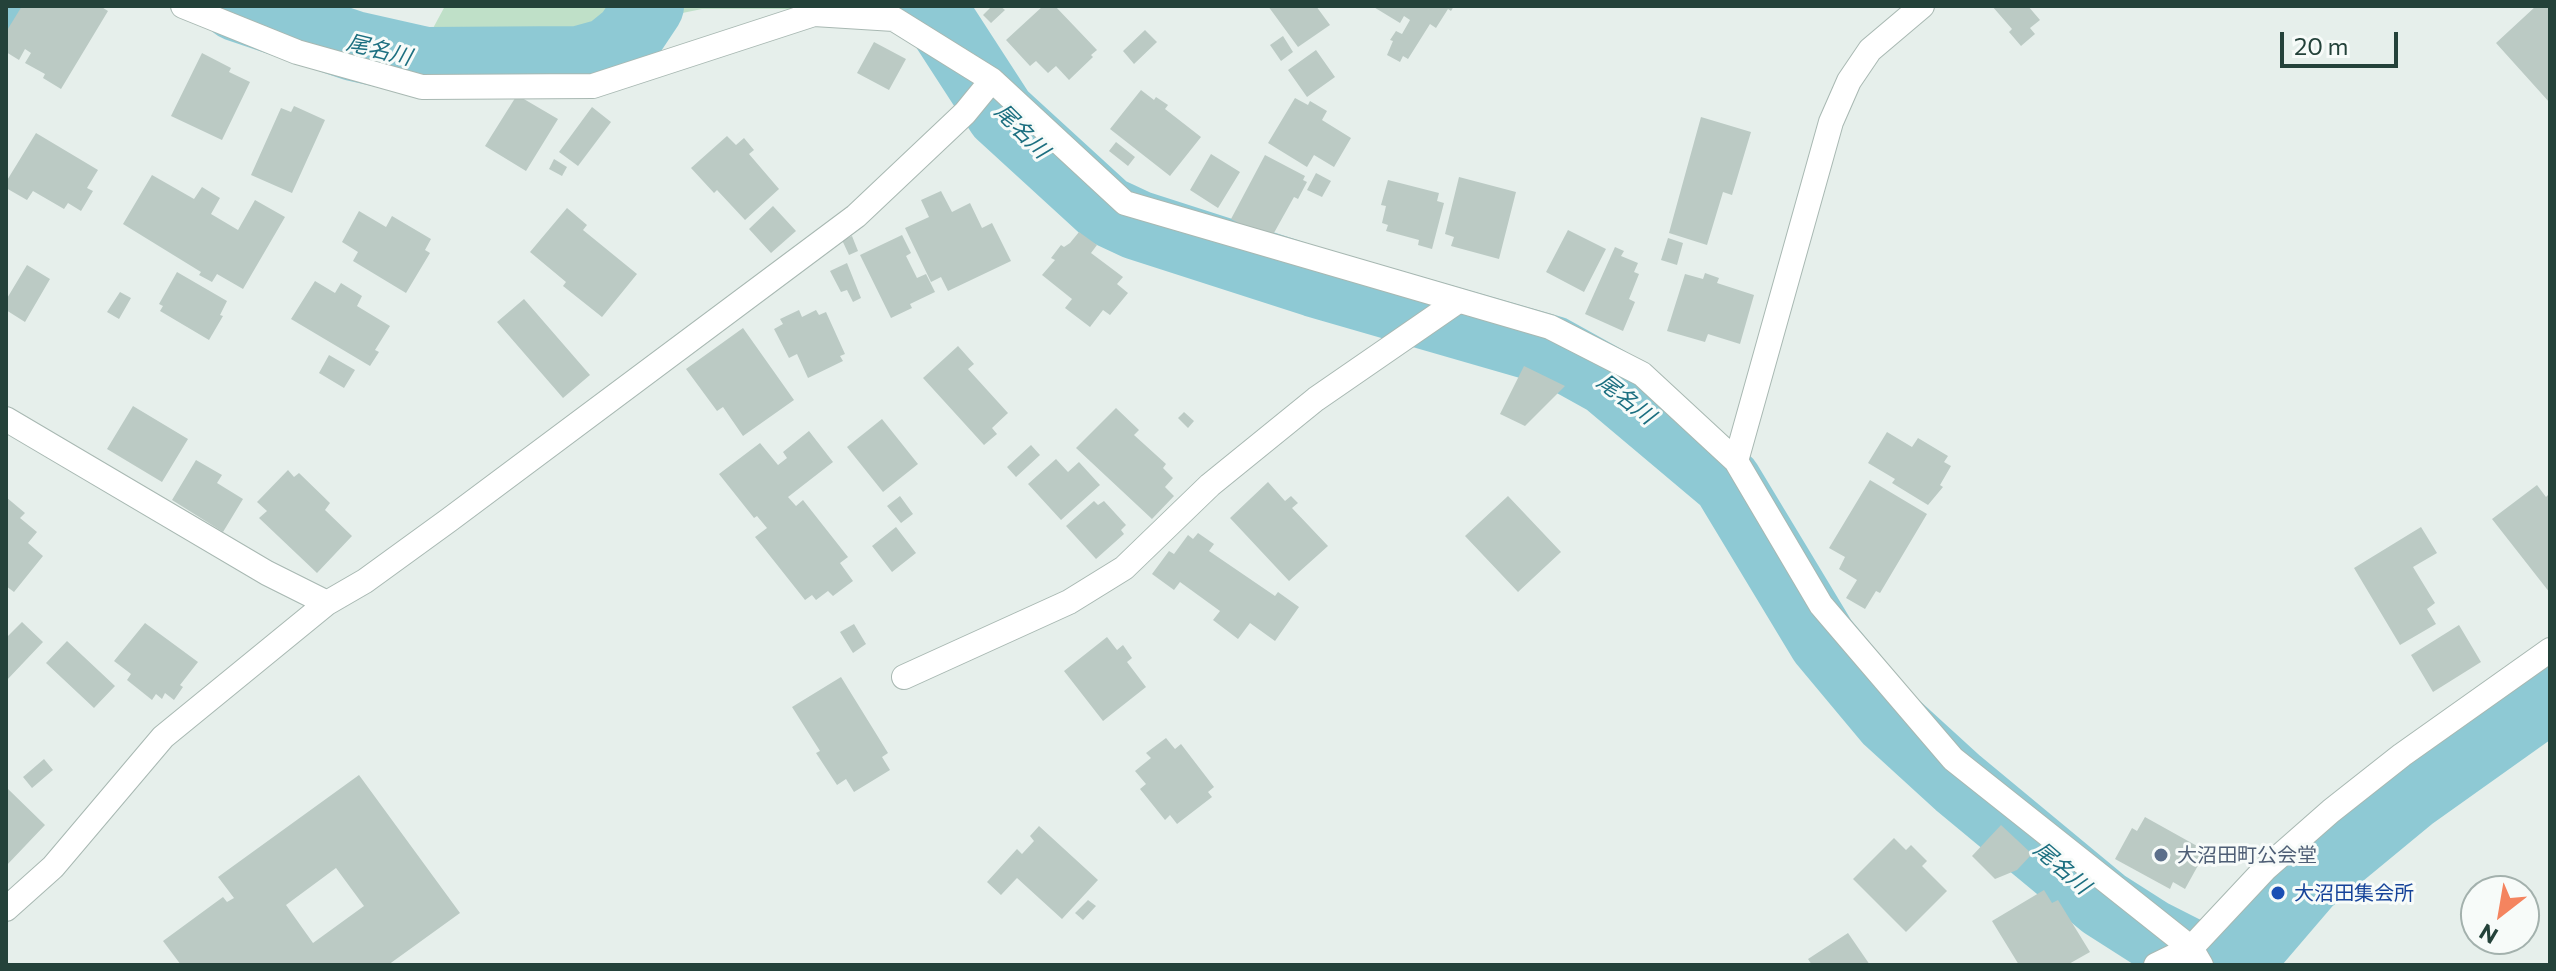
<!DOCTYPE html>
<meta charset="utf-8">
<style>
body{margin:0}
#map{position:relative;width:2556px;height:971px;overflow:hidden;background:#e6efeb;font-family:Commissioner,sans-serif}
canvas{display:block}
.frame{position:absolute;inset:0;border:8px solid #24423a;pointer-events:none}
.north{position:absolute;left:2460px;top:875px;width:80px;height:80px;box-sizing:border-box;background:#f7fbf9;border:2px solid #a3b1ad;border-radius:50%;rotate:211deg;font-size:22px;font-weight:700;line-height:32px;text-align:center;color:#24423a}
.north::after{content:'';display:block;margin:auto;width:28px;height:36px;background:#f4845f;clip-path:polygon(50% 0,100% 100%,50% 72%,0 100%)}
.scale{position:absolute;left:2280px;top:32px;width:118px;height:36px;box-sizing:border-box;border:4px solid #24423a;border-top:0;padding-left:10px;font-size:24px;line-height:28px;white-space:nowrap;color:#24423a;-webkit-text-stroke:6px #f7fbf9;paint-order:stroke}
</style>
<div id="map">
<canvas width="2556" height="971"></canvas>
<div class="frame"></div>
<div class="north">N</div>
<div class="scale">20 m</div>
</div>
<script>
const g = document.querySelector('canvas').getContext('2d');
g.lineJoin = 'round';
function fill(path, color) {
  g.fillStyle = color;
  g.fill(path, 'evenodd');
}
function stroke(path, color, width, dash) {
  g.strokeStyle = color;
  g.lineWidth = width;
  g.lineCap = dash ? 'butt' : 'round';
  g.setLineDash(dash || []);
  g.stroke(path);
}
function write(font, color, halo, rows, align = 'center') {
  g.font = font + ' Commissioner,"Noto Sans JP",sans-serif';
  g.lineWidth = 6;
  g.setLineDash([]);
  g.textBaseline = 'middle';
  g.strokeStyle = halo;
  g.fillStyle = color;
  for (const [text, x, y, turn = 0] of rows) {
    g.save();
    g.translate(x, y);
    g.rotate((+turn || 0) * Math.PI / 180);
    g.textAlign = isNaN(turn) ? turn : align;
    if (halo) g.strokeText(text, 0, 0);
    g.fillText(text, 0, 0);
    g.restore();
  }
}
fill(new Path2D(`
 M445,6H829L805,9H702L589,32L456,76L411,69Z`), '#bfe0c8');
stroke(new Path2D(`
 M236,6L354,46L425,62L579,61L608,53L629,36L649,6
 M931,6L1001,114L1107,211L1137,225L1314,282L1553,351L1607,381L1727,482L1823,641L1889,720L1958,783L2104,904L2151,934L2212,965
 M6,12L18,6
 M2236,965L2308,881L2411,796L2550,697`), '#8ec9d4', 70);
fill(new Path2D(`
 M22,6L85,8L100,6L108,11L61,89L43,78L45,74L25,63L31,53L25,49L19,60L6,52V32Z
 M992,6H1000L1005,10L991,23L983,15Z
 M1043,6H1055L1097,50L1091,55L1093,57L1069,80L1056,66L1048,73L1036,61L1030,66L1006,40Z
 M1268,6H1316L1330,25L1298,47Z
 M1372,6H1454L1451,11L1448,9L1436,28L1430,24L1408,59L1403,56L1400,62L1387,55L1393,41L1390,40L1396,31L1402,34L1410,20L1404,16L1400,23Z
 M1992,6H2028L2040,20L2030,28L2035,34L2021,46L2009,32L2012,29Z
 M2536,6H2550V103L2496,43Z
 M1145,30L1157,42L1134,64L1123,51Z
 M1283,36L1293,52L1281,61L1270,45Z
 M874,42L906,59L889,90L857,73Z
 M1316,50L1335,77L1307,97L1288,70Z
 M202,53L231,68L229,72L250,82L222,140L171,116Z
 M1141,90L1154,100L1156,97L1168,105L1165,109L1201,137L1170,176L1110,129Z
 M517,95L558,119L526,171L485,146Z
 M1295,98L1308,105L1310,101L1327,111L1322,120L1351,138L1334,167L1314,155L1307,167L1268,143Z
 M294,106L325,120L292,193L251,175L281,108L291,112Z
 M592,107L611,122L578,166L559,152Z
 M1701,117L1751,132L1732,195L1723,192L1707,245L1669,233Z
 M36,133L98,170L87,188L93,191L81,211L68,203L64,209L33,191L27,200L6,188V182Z
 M727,136L736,145L744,138L754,150L749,154L779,189L745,220L717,190L714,193L691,168Z
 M1116,142L1135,157L1128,166L1109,151Z
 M1211,154L1240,172L1218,208L1190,190Z
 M1265,155L1305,176L1303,180L1307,182L1298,199L1294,197L1270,240L1231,219Z
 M554,159L567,167L562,176L549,169Z
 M1316,173L1331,181L1322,197L1307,190Z
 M152,175L194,199L202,187L220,198L211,214L238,230L255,200L285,217L243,289L217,274L212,282L199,275L201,272L123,224Z
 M1459,177L1516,192L1499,259L1451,246L1454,237L1445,234Z
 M1388,180L1439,193L1437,201L1444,203L1432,249L1418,245L1419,240L1386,231L1388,225L1382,223L1386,206L1381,205Z
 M941,191L952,212L970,203L982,228L992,223L1011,261L948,291L941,277L931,282L905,228L929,217L921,200Z
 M773,206L796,231L771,253L749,229Z
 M567,208L587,225L583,230L637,274L602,317L563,286L566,282L530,252Z
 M359,211L386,227L392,216L431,239L425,250L430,253L406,293L353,261L358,252L342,242Z
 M1568,230L1606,249L1584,292L1546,272Z
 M1079,232L1097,245L1091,253L1123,277L1117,284L1128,293L1110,315L1103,310L1090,327L1065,308L1072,299L1042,275L1055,260L1051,258L1061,245L1064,247L1070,243Z
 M902,235L911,253L906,256L917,278L926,274L935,292L910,304L912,308L891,318L860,255Z
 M852,236L858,251L849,255L842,240Z
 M1668,238L1683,243L1677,265L1661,260Z
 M1615,247L1624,251L1621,256L1638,263L1634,272L1639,274L1629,299L1635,302L1623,331L1585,314Z
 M847,263L861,298L853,302L847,290L841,292L830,271Z
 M27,265L50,279L25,322L6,310V300Z
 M177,272L227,301L220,315L223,316L209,340L160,311L163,306L159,304Z
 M1705,273L1719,278L1717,283L1754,295L1740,344L1708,334L1705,342L1667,331L1685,274L1703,279Z
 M315,281L335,293L341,283L362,296L357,306L390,326L375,350L379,352L370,366L291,319Z
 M120,292L131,298L119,319L107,312Z
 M524,299L590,375L563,398L497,322Z
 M799,310L802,317L816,310L819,315L826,312L845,354L840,356L843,361L808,378L797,354L789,358L774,329L783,324L780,319Z
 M743,328L794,400L743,436L723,407L717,411L686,369Z
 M958,346L974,364L968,369L1008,413L992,428L997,434L984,445L923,378Z
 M329,355L355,370L344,388L319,373Z
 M1524,366L1565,386L1525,426L1500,414Z
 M133,406L188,439L162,482L107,449Z
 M1116,408L1139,430L1134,435L1166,464L1163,468L1173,478L1165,487L1174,496L1152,519L1076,448Z
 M1184,412L1194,421L1188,428L1178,418Z
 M882,419L918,464L883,492L847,447Z
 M809,431L833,462L788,497L796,506L803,500L848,557L840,563L853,581L833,596L828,591L816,600L812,595L805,600L755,537L767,528L757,516L754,518L719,474L760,443L778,465L787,458L783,452Z
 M1887,432L1912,447L1918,438L1948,456L1944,462L1951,466L1940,485L1943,487L1928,505L1892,483L1895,479L1868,463Z
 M1031,445L1040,455L1016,477L1007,467Z
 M1056,459L1068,472L1079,462L1100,485L1061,520L1028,484Z
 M196,460L222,475L217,483L243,499L223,532L172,500Z
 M288,470L294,477L299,473L330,503L325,510L352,536L317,573L259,518L267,511L257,502Z
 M1870,480L1927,514L1880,593L1876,591L1865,609L1846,598L1857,580L1839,569L1845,557L1829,548Z
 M1268,482L1285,501L1291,496L1298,503L1292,508L1328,546L1289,581L1230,518Z
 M2537,485L2546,497L2550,493V593L2492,519Z
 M900,496L913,514L901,523L887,506Z
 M1508,496L1561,552L1518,592L1465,536Z
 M6,497L25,513L20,518L37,532L28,543L43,556L14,592L6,586Z
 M1094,501L1098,505L1104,501L1126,525L1121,530L1124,534L1096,559L1066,526Z
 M896,527L916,553L892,572L872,546Z
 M2421,527L2437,553L2413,567L2435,603L2427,609L2436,624L2400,645L2354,568Z
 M1198,533L1214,544L1209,551L1275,596L1278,592L1299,607L1275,641L1250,623L1238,639L1213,620L1220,611L1180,582L1174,590L1152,574L1169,551L1174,554L1188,535L1193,539Z
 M22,622L43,642L6,681V638Z
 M145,623L198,662L180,685L183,687L174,700L165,693L162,699L156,694L152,700L127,680L131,674L114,661Z
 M854,624L866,644L853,653L840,632Z
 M2459,625L2481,662L2433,692L2411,655Z
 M1107,637L1117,650L1123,645L1132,658L1127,662L1146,687L1103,721L1064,671Z
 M67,641L115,686L94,708L46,663Z
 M841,677L888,753L882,757L890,770L854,792L846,779L837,785L816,753L820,751L792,707Z
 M1166,738L1175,749L1181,744L1214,787L1208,792L1212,797L1177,824L1170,815L1165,820L1140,789L1146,784L1135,771L1151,758L1146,753Z
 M44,759L53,770L32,788L23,777Z
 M359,775L460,913L388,965H181L163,941L223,897L227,902L234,898L218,877ZM336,868L364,906L313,943L286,905Z
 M7,788L45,825L6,866V789Z
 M2145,817L2206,851L2185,889L2173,882L2170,889L2115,859L2132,828L2137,831Z
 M2001,825L2032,854L2017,870L1995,879L1972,856Z
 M1039,826L1098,880L1062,919L1017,878L1001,895L987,882L1017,849L1022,854L1034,841L1030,836Z
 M1894,838L1906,850L1911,845L1927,861L1922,866L1947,891L1906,932L1853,879Z
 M2044,890L2052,903L2058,900L2090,952L2067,965H2019L1992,921Z
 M1088,900L1096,906L1083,920L1075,913Z
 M1848,933L1870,965H1812L1808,959Z`), '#bbcac4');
const minor = new Path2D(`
 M183,6L297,52L422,87L593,86L814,14L894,19L992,80L1125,203L1550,327L1642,374L1736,461L1821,605L1953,759L2191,948L2201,965
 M6,419L267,573L327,603
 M1736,461L1831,122L1849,81L1870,50L1922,6
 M904,677L1069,602L1124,568L1210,485L1316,399L1458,301
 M6,909L53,867L163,737L327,603L365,581L449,520L856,216L965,113L992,80
 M2156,965L2191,948L2265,869L2331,811L2402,755L2550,650`);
stroke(minor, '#a8b8b2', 26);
stroke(minor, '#fff', 24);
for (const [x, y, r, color] of [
 [2161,855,8,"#5c6f8a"],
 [2278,893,8,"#1a4fb4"]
]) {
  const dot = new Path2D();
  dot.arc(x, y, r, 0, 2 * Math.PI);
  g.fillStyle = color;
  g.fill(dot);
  stroke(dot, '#f7fbf9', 3);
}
write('20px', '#4e5e75', '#f7fbf9', [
 ["大沼田町公会堂",2177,855]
], 'left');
write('20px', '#164399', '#f7fbf9', [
 ["大沼田集会所",2294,893]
], 'left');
write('italic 22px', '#1c6f80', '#f7fbf9', [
 ["尾名川",379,50,14],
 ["尾名川",1022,131,45],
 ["尾名川",1626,399,38],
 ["尾名川",2062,868,41]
]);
</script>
